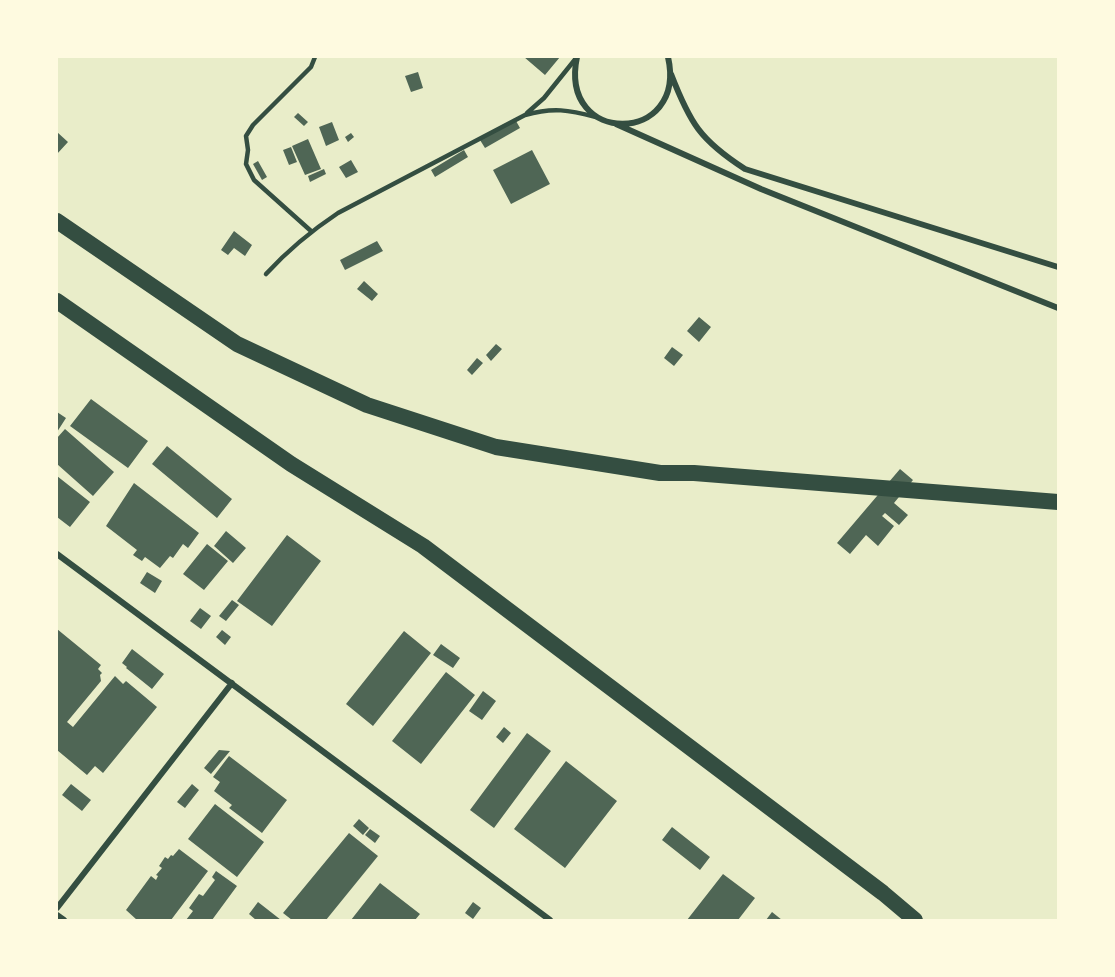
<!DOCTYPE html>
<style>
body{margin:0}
#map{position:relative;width:1115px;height:977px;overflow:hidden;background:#e9edc9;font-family:Raleway,sans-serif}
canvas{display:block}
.frame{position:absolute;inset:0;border:58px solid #fefae0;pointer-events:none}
</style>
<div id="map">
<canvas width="1115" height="977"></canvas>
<div class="frame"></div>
</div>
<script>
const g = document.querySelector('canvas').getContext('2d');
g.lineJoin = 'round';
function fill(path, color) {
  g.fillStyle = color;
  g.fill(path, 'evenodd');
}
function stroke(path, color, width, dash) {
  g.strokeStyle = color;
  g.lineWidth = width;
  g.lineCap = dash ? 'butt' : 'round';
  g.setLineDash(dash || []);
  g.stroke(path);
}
fill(new Path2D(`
 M524,57H560L545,75Z
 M418,72L423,88L411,92L405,76Z
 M298,113L308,122L304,126L294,117Z
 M516,121L520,128L485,148L480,140Z
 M332,122L339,140L326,146L319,127Z
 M57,132L68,142L57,154Z
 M351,133L354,137L348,142L345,137Z
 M308,139L321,169L305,175L292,146Z
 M291,147L297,162L289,165L283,150Z
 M464,150L468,157L435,177L431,170Z
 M532,150L550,184L511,204L493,170Z
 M351,160L358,172L346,178L339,167Z
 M258,161L267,177L262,180L253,164Z
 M324,169L326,174L310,182L308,176Z
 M234,231L252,245L245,256L234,248L228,255L221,250Z
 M377,241L383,251L345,270L340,260Z
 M364,281L378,294L372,301L357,289Z
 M699,317L711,327L699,342L687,331Z
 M496,344L502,349L491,361L486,355Z
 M672,347L683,355L674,366L664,358Z
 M477,358L483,363L472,375L467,370Z
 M91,399L148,441L128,468L70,426Z
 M57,412L66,418L57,432Z
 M65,429L114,472L93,496L57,464V438Z
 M167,446L232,499L217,518L152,464Z
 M900,469L913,480L894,503L908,515L899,525L885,513L882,516L894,526L878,546L866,535L850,554L837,543Z
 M57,476L90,502L70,527L57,517Z
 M134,483L199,533L188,548L183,544L173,558L170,556L160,568L145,557L142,561L133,555L137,550L106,526Z
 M226,531L246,548L233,563L214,546Z
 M287,535L321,561L272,626L237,601Z
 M207,544L228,561L204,590L183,574Z
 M147,572L162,581L155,593L140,583Z
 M232,600L239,605L226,621L219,616Z
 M200,608L211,616L201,629L190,621Z
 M57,629L101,665L98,669L102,673L100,675L101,681L67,722L73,727L115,676L123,684L126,681L157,707L103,773L95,766L87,775L57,750Z
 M222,630L231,637L225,645L216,637Z
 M404,631L431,653L373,726L346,704Z
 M441,644L460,658L453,668L433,655Z
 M132,649L164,674L152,689L126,668L127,667L122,663Z
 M446,672L475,695L421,764L392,741Z
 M483,691L496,701L482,720L469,711Z
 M504,727L511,733L503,743L496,737Z
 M527,733L551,751L494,828L470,810Z
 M219,750L230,751L211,774L204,768Z
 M229,756L287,800L262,833L229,808L232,805L214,791L220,782L213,777Z
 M566,761L617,801L565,868L514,829Z
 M71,784L91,800L82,811L62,795Z
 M192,784L199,790L185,808L177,802Z
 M215,804L264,842L237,877L188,839Z
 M359,819L369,828L363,835L353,826Z
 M672,827L710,857L700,870L662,840Z
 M370,829L380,836L375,843L365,835Z
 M349,833L378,856L326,920H292L283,913Z
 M179,849L208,871L171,920H137L126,910L151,876L156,880L158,876L156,875L162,868L159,866L165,857L168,859L171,855L173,856Z
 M216,871L237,886L212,920H186L193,911L189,908L199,894L203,896L215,880L212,877Z
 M723,874L755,898L738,920H687Z
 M380,883L420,914L415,920H351Z
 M258,902L281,920H256L249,914Z
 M473,902L481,908L473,919L465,913Z
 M772,912L782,920H766Z`), '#4f6655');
stroke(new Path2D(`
 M527,113L544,98L577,57
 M311,231L254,180L246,164L248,150L246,136L253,125L311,67L315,57
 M266,274C288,250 311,231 338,213L525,115C553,107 569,110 596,117`), '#344e41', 4.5);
stroke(new Path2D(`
 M577,57C558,147 688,145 668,57
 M671,74C690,123 700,140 745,169L1058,267
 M616,124L761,189L1058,308
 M57,554L550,920
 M57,908L232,683
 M57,915L64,920`), '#344e41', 6);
stroke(new Path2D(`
 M57,221L237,344L367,405L496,447L660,473H694L1058,502
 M57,301L291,464L423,546L883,893L915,920`), '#344e41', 16);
</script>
